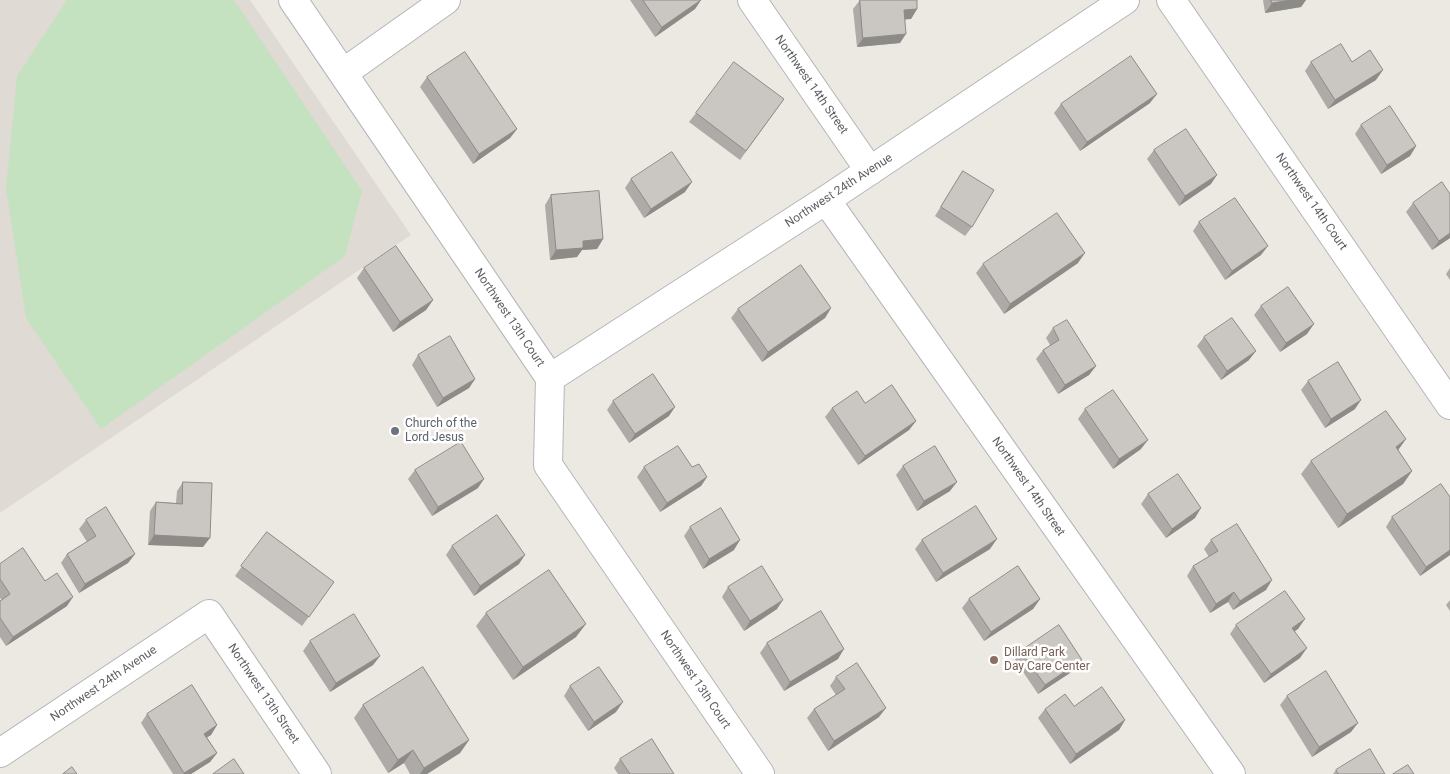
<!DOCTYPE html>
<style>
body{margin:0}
canvas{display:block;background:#ece9e2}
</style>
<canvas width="1450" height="774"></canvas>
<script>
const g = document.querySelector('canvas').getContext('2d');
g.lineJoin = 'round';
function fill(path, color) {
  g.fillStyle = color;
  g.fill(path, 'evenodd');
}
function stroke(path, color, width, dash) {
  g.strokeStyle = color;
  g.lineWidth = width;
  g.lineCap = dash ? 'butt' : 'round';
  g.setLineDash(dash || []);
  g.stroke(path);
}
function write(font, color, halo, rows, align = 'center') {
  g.font = font + ' Roboto,sans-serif';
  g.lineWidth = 5;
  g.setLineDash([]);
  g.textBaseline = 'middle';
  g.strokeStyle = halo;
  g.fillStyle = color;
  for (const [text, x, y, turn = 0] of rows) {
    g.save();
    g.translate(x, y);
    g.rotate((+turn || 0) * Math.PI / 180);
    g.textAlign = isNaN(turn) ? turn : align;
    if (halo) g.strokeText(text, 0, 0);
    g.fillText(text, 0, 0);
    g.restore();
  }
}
fill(new Path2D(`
 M0,0H250L411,235L0,513Z`), '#dfdad4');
fill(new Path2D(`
 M67,0H234L362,191L345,256L101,429L26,318L6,189L17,76Z`), '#c5e2c0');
const street = new Path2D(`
 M293,0L550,378L548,465L760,774
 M752,0L870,171
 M1171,0L1450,405
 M343,73L446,0
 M826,200L1231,774
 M550,378L826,200L1125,0
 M0,753L209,614L317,774`);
stroke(street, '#b3b6b9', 30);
stroke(street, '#fff', 28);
fill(new Path2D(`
 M630,0H701L695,9L655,37Z
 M860,0L917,9L911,19H905L900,43L857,47L853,9Z
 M1263,0H1306L1301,7L1265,13Z
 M1311,62L1376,80L1328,109L1305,71Z
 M427,77L517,129L510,138L473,164L420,87Z
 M784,99L740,160L689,122L696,113Z
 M1150,103L1080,151L1054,113L1061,104Z
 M1361,125L1416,146L1410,156L1381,174L1355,134Z
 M1154,150L1211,184L1179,206L1147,159Z
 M963,171L972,227L965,236L935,216Z
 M631,179L685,192L644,218L625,188Z
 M551,195L603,239L597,249L582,250L577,257L550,260L545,205Z
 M1413,203L1450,238L1432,250L1406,212Z
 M1199,222L1261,255L1225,280L1193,231Z
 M1078,263L1004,314L976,273L983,264Z
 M364,268L433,300L426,310L393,332L357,278Z
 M1450,268V280L1446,274Z
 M1261,306L1307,334L1280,352L1254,315Z
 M831,308L825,318L762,362L731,318L738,309Z
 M1053,328L1096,366L1089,375L1058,394L1036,359L1043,350L1050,345L1046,338Z
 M1204,337L1249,360L1221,380L1197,346Z
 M418,355L475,379L469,388L437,407L412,365Z
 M1308,381L1355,409L1325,428L1301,390Z
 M613,401L669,416L629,443L607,410Z
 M832,408L916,421L909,430L858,465L825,417Z
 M1085,409L1141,449L1113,469L1078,419Z
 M1406,439L1398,450L1412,471L1403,484L1338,528L1301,474L1311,461Z
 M903,466L950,491L917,511L896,475Z
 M644,467H692L707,477L701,486L660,512L637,477Z
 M415,470L478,488L432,516L408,479Z
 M183,482L203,547L148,545L150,511L156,502L176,503L177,491Z
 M1148,494L1195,518L1166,538L1141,504Z
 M1392,517L1450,555L1420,576L1386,527Z
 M86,520L135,554L128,563L79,593L61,563L67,554L87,542L79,529Z
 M690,527L734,550L703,569L684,536Z
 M267,532L334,582L302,626L235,576Z
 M922,540L990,549L936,582L915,549Z
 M1211,540L1266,590L1233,610L1228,602L1210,613L1187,576L1193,566L1209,557L1204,549Z
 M452,546L519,564L474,596L446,555Z
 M0,564L45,581L67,606L6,646L0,637V601L2,600L0,598Z
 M728,587L777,609L744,631L722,597Z
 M969,599H1040L1033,609L984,641L962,608Z
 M1450,600V611L1446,605Z
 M486,613L576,637L513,680L476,626Z
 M1236,625L1298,629L1295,631L1300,658L1264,683L1230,634Z
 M310,641L380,656L373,665L330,692L303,651Z
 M767,643L838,659L784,691L760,653Z
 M1021,651L1076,669L1038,694L1015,660Z
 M836,677L879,717L828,751L807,718L814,709L836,695L830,686Z
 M570,686L616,712L588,731L564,696Z
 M1287,696L1351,732L1312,757L1280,705Z
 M363,705L469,740L460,753L427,774H410L404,763L388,773L354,718Z
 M1045,709L1125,720L1119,730L1070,764L1038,718Z
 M147,714L217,725L211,735L207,737L217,753L210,762L191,774H173L141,723Z
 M620,759L674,774H618L614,768Z
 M1336,770L1385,774H1333Z`), '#aeaaa7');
fill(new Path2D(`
 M701,0L695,9L655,37L662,27Z
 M1291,0H1306L1301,7L1265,13L1272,3Z
 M917,9L911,19L898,20L904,10Z
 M906,34L900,43L857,47L863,38Z
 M1383,70L1376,80L1328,109L1335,100Z
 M1157,94L1150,103L1080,151L1087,142Z
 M517,129L510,138L473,164L479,154Z
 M1416,146L1410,156L1381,174L1387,165Z
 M1217,175L1211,184L1179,206L1185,196Z
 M692,182L685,192L644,218L651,209Z
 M1450,233V238L1432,250L1439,241Z
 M603,239L597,249L582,250L577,257L550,260L556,250L583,241Z
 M1268,246L1261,255L1225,280L1232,271Z
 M1085,253L1078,263L1004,314L1010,304Z
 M433,300L426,310L393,332L400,322Z
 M831,308L825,318L762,362L768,352Z
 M1314,324L1307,334L1280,352L1286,343Z
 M1256,351L1249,360L1221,380L1227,371Z
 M1096,366L1089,375L1058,394L1065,385Z
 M475,379L469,388L437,407L443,398Z
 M1361,400L1355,409L1325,428L1331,419Z
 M675,407L669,416L629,443L635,434Z
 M916,421L909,430L858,465L865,456Z
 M1406,439L1396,453V447Z
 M1148,440L1141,449L1113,469L1119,459Z
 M1412,471L1403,484L1338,528L1347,514Z
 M707,477L701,486L660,512L667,503Z
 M484,479L478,488L432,516L438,507Z
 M957,482L950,491L917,511L924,501Z
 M1201,508L1195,518L1166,538L1172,529Z
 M154,535L210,538L203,547L148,545Z
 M997,539L990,549L936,582L943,573Z
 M740,540L734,550L703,569L709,559Z
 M1450,550V555L1420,576L1426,567Z
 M135,554L128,563L79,593L85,584Z
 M525,555L519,564L474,596L480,586Z
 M1272,580L1266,590L1233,610L1240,601Z
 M1234,592L1228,602L1210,613L1216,604Z
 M73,597L67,606L6,646L13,637Z
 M1040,599L1033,609L984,641L991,632Z
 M783,600L777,609L744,631L750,621Z
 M1305,619L1298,629L1286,637L1292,628Z
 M586,624L576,637L513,680L523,667Z
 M1307,648L1300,658L1264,683L1271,674Z
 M844,649L838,659L784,691L790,682Z
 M380,656L373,665L330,692L336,683Z
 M1082,660L1076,669L1038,694L1045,685Z
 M623,702L616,712L588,731L594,722Z
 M886,708L879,717L828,751L834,741Z
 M1125,720L1119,730L1070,764L1076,754Z
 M1358,723L1351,732L1312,757L1319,747Z
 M217,725L211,735L198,743L204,734Z
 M469,740L460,753L427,774H420L424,768Z
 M413,750L404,763L388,773L398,760Z
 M217,753L210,762L191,774H183Z`), '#8d8b88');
const building = new Path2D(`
 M643,0H701L662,27Z
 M860,0H917V9L904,10L906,34L863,38Z
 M1271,0H1291L1272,3Z
 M1341,44L1352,62L1370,50L1383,70L1335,100L1311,62Z
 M465,52L517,129L479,154L427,77Z
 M1131,56L1157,94L1087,142L1061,104Z
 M734,62L784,99L746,151L696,113Z
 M1390,106L1416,146L1387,165L1361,125Z
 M1186,129L1217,175L1185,196L1154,150Z
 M672,152L692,182L651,209L631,179Z
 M963,171L994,190L972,227L941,207Z
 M1442,182L1450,194V233L1439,241L1413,203Z
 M599,191L603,239L583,241V248L556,250L551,195Z
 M1235,198L1268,246L1232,271L1199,222Z
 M1057,213L1085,253L1010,304L983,264Z
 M396,246L433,300L400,322L364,268Z
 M801,265L831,308L768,352L738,309Z
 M1288,287L1314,324L1286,343L1261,306Z
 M1232,318L1256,351L1227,371L1204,337Z
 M1067,320L1096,366L1065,385L1043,350L1059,340L1053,328Z
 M450,336L475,379L443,398L418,355Z
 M1338,362L1361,400L1331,419L1308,381Z
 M653,374L675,407L635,434L613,401Z
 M892,385L916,421L865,456L832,408L857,391L865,403Z
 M1113,390L1148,440L1119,459L1085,409Z
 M1386,411L1406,439L1396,447L1412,471L1347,514L1311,461Z
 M461,442L484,479L438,507L415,470Z
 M678,446L692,467L699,464L707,477L667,503L644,467Z
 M935,446L957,482L924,501L903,466Z
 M1178,474L1201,508L1172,529L1148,494Z
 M183,482L212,483L210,538L154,535L156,502L182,504Z
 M1441,484L1450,497V550L1426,567L1392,517Z
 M976,506L997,539L943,573L922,540Z
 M106,507L135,554L85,584L67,554L96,536L86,520Z
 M721,508L740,540L709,559L690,527Z
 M497,515L525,555L480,586L452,546Z
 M1237,524L1272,580L1240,601L1234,592L1216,604L1193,566L1218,551L1211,540Z
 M267,532L334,582L309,617L241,566Z
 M23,548L45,581L57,573L73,597L13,637L0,618V601L10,594L0,579V564Z
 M762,566L783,600L750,621L728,587Z
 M1018,566L1040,599L991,632L969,599Z
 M549,570L586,624L523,667L486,613Z
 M1285,591L1305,619L1292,628L1307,648L1271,674L1236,625Z
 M821,611L844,649L790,682L767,643Z
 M354,614L380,656L336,683L310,641Z
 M1059,625L1082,660L1045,685L1021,651Z
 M857,663L886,708L834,741L814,709L845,689L836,677Z
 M423,667L469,740L424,768L413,750L398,760L363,705Z
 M599,667L623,702L594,722L570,686Z
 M1326,671L1358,723L1319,747L1287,696Z
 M192,685L217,725L204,734L217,753L184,773L147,714Z
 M1102,687L1125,720L1076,754L1045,709L1065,694L1074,706Z
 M652,739L674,774H630L620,759Z
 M1370,749L1385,774H1338L1336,770Z
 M234,759L244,774H213Z
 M1408,765L1414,774H1393Z
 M72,767L77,774H63Z`);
fill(building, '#cac6c2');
stroke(building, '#8d8b88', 1);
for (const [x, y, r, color] of [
 [395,431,5,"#6b7280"],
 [994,660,5,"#8d6e63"]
]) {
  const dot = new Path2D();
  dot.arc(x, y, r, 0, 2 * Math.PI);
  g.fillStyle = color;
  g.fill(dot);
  stroke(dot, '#fff', 2);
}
write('12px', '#5b5f62', '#fff', [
 ["Northwest 14th Street",811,85,55],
 ["Northwest 24th Avenue",839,191,-33],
 ["Northwest 14th Court",1311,202,55],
 ["Northwest 13th Court",509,318,56],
 ["Northwest 14th Street",1028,487,55],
 ["Northwest 13th Court",695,680,56],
 ["Northwest 24th Avenue",104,684,-34],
 ["Northwest 13th Street",263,694,56]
]);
write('12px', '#5b616d', '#fff', [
 ["Church of the",405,424],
 ["Lord Jesus",405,438]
], 'left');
write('12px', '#785e54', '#fff', [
 ["Dillard Park",1004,653],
 ["Day Care Center",1004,667]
], 'left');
</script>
